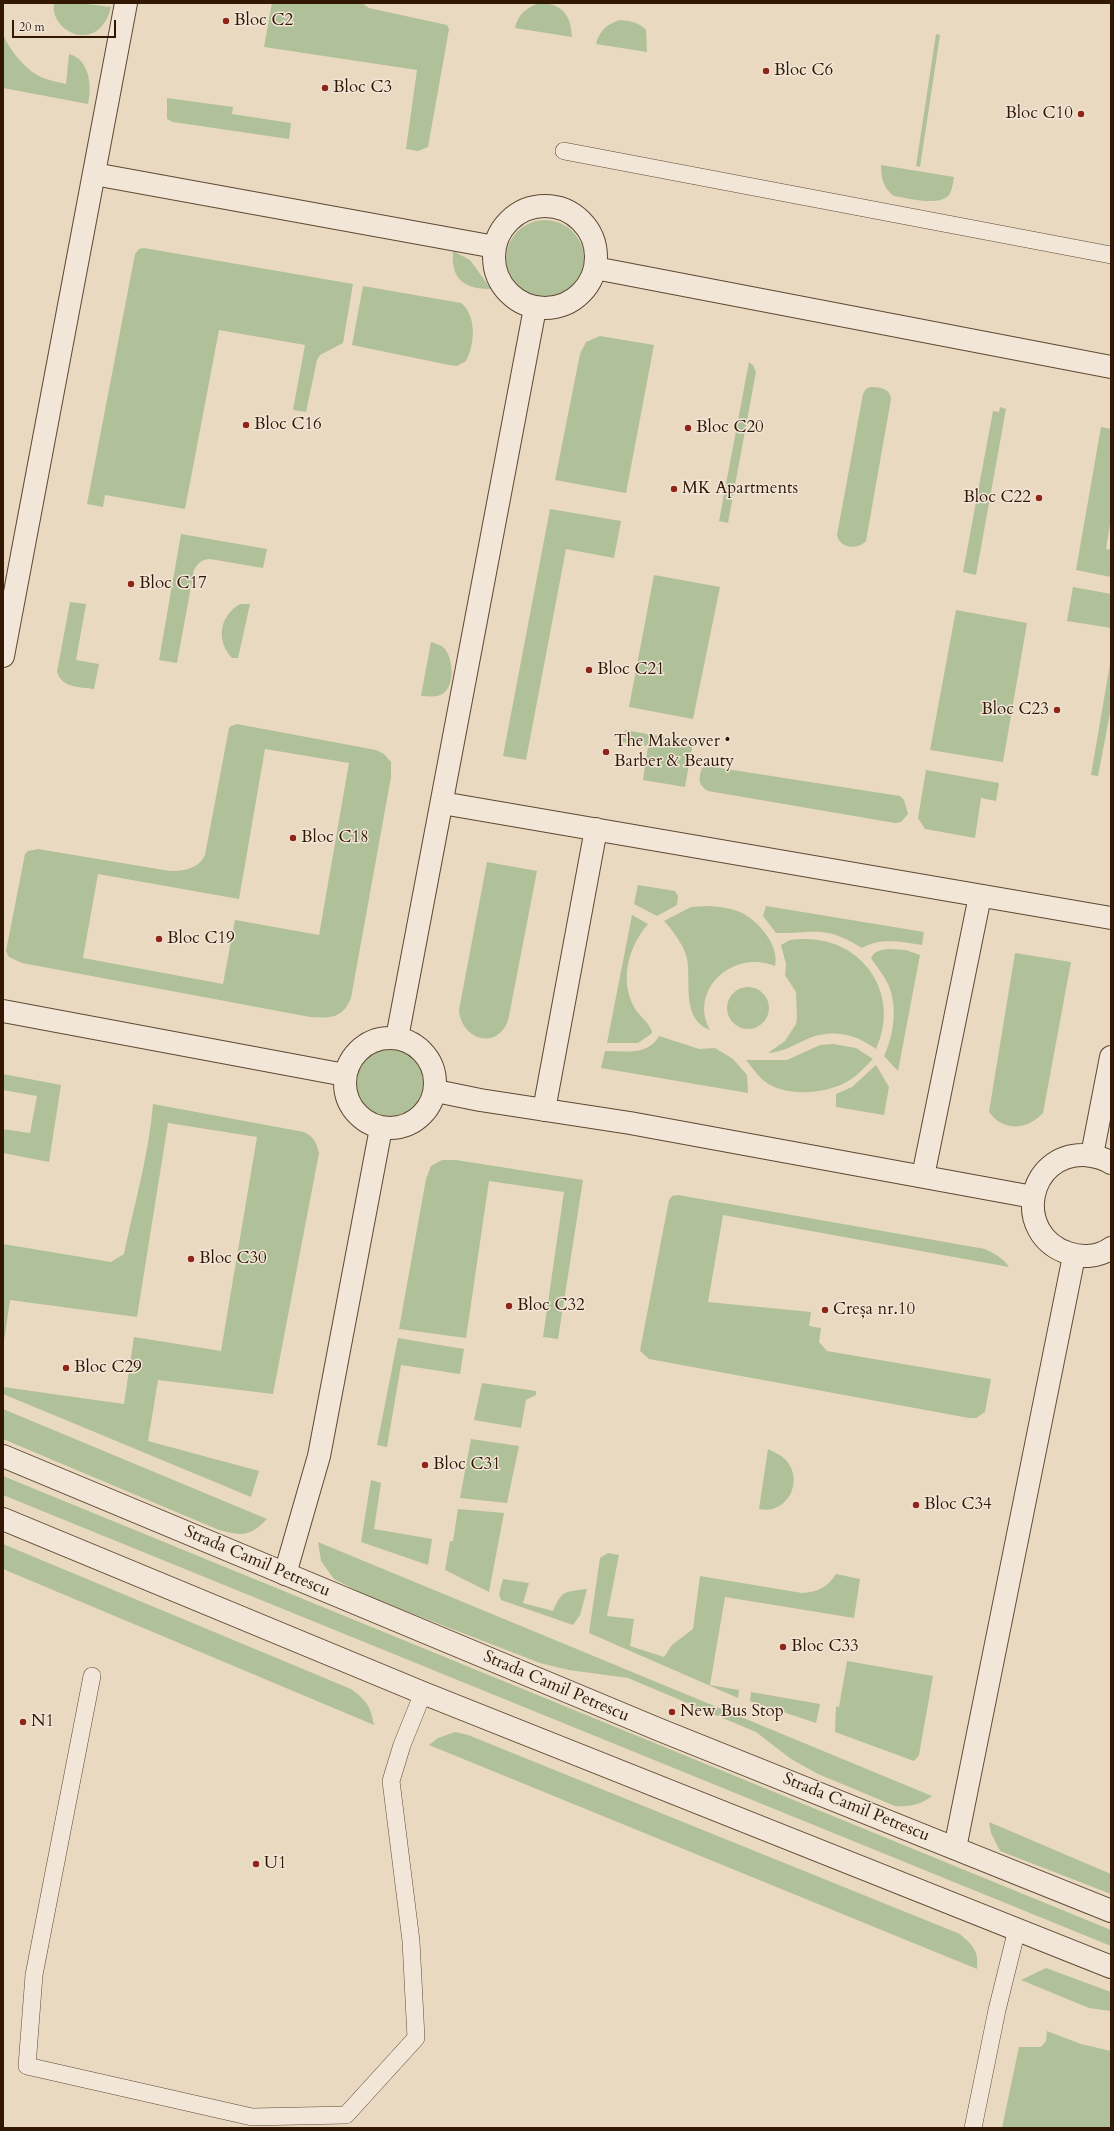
<!DOCTYPE html>
<meta charset="utf-8">
<style>
body{margin:0}
#map{position:relative;width:1114px;height:2131px;overflow:hidden;background:#ead9c1;font-family:Cardo,serif}
canvas{display:block}
.frame{position:absolute;inset:0;border:4px solid #321703;pointer-events:none}
.scale{position:absolute;left:12px;top:20px;width:104px;height:18px;box-sizing:border-box;border:2px solid #321703;border-top:0;padding-left:5px;font-size:12px;line-height:14px;white-space:nowrap;color:#321703;-webkit-text-stroke:3px #f1e6d7;paint-order:stroke}
</style>
<div id="map">
<canvas width="1114" height="2131"></canvas>
<div class="frame"></div>
<div class="scale">20 m</div>
</div>
<script>
const g = document.querySelector('canvas').getContext('2d');
g.lineJoin = 'round';
function fill(path, color) {
  g.fillStyle = color;
  g.fill(path, 'evenodd');
}
function stroke(path, color, width, dash) {
  g.strokeStyle = color;
  g.lineWidth = width;
  g.lineCap = dash ? 'butt' : 'round';
  g.setLineDash(dash || []);
  g.stroke(path);
}
function write(font, color, halo, rows, align = 'center') {
  g.font = font + ' Cardo,serif';
  g.lineWidth = 3;
  g.setLineDash([]);
  g.textBaseline = 'middle';
  g.strokeStyle = halo;
  g.fillStyle = color;
  for (const [text, x, y, turn = 0] of rows) {
    g.save();
    g.translate(x, y);
    g.rotate((+turn || 0) * Math.PI / 180);
    g.textAlign = isNaN(turn) ? turn : align;
    if (halo) g.strokeText(text, 0, 0);
    g.fillText(text, 0, 0);
    g.restore();
  }
}
fill(new Path2D(`
 M54,3H80L111,7C99,56 49,32 54,3Z
 M272,3H362L369,8L447,25L449,29L428,147L418,151L406,149L417,70L264,47Z
 M539,3C562,3 571,15 572,37L515,28C518,14 526,8 539,3Z
 M620,20C631,21 638,22 646,30L647,52L596,44C600,30 607,24 620,20Z
 M3,34C8,48 25,69 39,76C47,80 58,82 66,84L69,54C90,59 92,87 88,104L3,88Z
 M936,34L940,35L920,167L916,166Z
 M167,98L233,107L232,114L291,123L289,139L173,122L167,119Z
 M881,165L954,177C953,183 952,191 949,195C939,207 907,198 894,196C883,188 881,178 881,165Z
 M506 259a39 39 0 1 1 78 0a39 39 0 1 1-78 0Z
 M144,248L353,284L343,343L320,355L317,360L306,412L293,410L305,345L219,330L185,509L105,495L103,507L87,504L135,254L139,249Z
 M453,251L470,260L491,289C463,289 451,279 453,251Z
 M363,286L461,303C477,316 475,344 466,361L457,366L449,365L352,345Z
 M600,336L654,345L626,493L555,480L580,354L586,342Z
 M749,362L753,365L756,372L728,523L719,521Z
 M870,387C879,387 890,388 891,399L866,541C858,550 840,549 837,535L863,394L866,389Z
 M1000,407L1006,409L976,575L963,572L993,411L999,412Z
 M1101,427L1111,429V518L1106,549L1111,550V577L1076,570Z
 M550,509L621,521L614,558L566,549L526,760L503,756Z
 M181,534L267,549L263,568L210,559C202,559 198,563 194,570L177,663L159,660Z
 M654,575L720,587L693,719L629,707Z
 M1073,587L1111,594V628L1067,621Z
 M70,602L86,604L76,660L99,664L94,689C80,687 62,688 57,672Z
 M240,604H250L238,658H232C216,641 219,616 240,604Z
 M956,610L1027,623L1003,762L930,750Z
 M431,642C435,643 440,645 443,647C455,658 456,693 437,696C432,697 426,696 421,696Z
 M1111,658V708L1098,776L1091,775Z
 M237,724L376,750L384,754L391,762V777L351,998C342,1019 331,1018 310,1017L22,963L9,957L6,951L25,854L28,851L38,849L170,871C184,871 198,869 205,855L229,728L231,726ZM265,749L349,763L319,935L235,920L223,984L83,958L98,874L239,899Z
 M625,730L693,742L685,787L643,780L648,746L622,742Z
 M707,766L900,796L904,800L908,814L901,822L895,823L708,791C698,785 698,779 702,768Z
 M926,770L999,783L996,801L981,798L975,838L925,829L918,818Z
 M487,862L537,871L508,1021C496,1051 461,1039 459,1010Z
 M638,885L675,891L678,896L677,905L657,916L634,904Z
 M710,906C720,907 731,908 740,912C759,921 780,946 775,966C734,949 688,989 710,1030C679,1018 693,978 686,955C683,945 672,929 664,921L691,907Z
 M766,906L924,932L922,945C902,942 880,937 862,948C825,925 816,933 776,933L763,916Z
 M632,915L648,924C629,946 619,979 634,1007C638,1015 650,1023 652,1032L651,1034L638,1043H607Z
 M801,939C862,936 902,994 876,1049C854,1033 829,1028 803,1041C790,1047 782,1052 768,1053L785,1041L796,1024L797,1017L796,992L785,975L786,964L781,945L790,940Z
 M889,949L906,950L920,955L898,1071L884,1056C894,1035 898,1006 888,984C884,975 876,966 871,958C875,950 881,950 889,949Z
 M1015,953L1071,962L1043,1113C1027,1130 1004,1132 989,1112Z
 M727 1008a21 21 0 1 1 42 0a21 21 0 1 1-42 0Z
 M659,1036L699,1049L715,1048L733,1059L747,1075L748,1093L601,1068L605,1051C625,1051 648,1056 659,1036Z
 M833,1044L856,1048L873,1059C864,1068 856,1077 845,1083C823,1094 785,1097 764,1081C757,1075 752,1067 746,1060H787L820,1045Z
 M352 1084a39 39 0 1 1 78 0a39 39 0 1 1-78 0Z
 M876,1065L889,1087L884,1115L836,1107V1094L852,1087Z
 M3,1074L61,1085L49,1162L3,1153V1129L30,1133L37,1096L3,1090Z
 M153,1104L304,1132C314,1137 316,1142 319,1153L273,1394L158,1380L148,1441L259,1471L251,1497L3,1394V1387L124,1404L134,1337L221,1351L257,1137L168,1123L137,1317L10,1300L3,1348V1244L111,1262L124,1254C134,1204 149,1155 153,1104Z
 M442,1160H456L583,1180L558,1339L543,1337L564,1192L489,1181L466,1338L399,1329L426,1179L431,1166Z
 M678,1195L985,1249C995,1254 1003,1258 1009,1267L723,1215L708,1302L811,1312L809,1326L821,1328L819,1342L827,1351L991,1379L985,1412L976,1418H969L649,1359L640,1351L641,1345L669,1200L672,1196Z
 M398,1338L464,1349L460,1374L401,1365L387,1447L377,1445Z
 M482,1383L536,1391V1395L526,1400L521,1428L474,1420Z
 M3,1409L267,1519C250,1537 242,1536 219,1530L3,1439Z
 M471,1439L519,1446L507,1503L460,1498Z
 M768,1449C776,1453 784,1456 789,1464C803,1486 784,1515 759,1509Z
 M3,1476L1111,1930V1946L3,1495Z
 M371,1480L381,1483L374,1529L432,1539L428,1565L361,1542Z
 M458,1509L504,1513L489,1592L445,1570L450,1541H453Z
 M318,1542L932,1796C920,1805 910,1807 895,1806L818,1774L791,1759L756,1732L628,1678L569,1670L540,1663L367,1596L334,1579L321,1561Z
 M3,1544L351,1689C367,1701 370,1705 374,1725L3,1569Z
 M608,1553L619,1555L607,1616L634,1619L630,1646L664,1657L672,1645L693,1629L700,1576L802,1593C818,1592 828,1587 836,1574L860,1579L854,1618L725,1597L710,1685L739,1690L738,1698L589,1633L600,1558Z
 M503,1579L529,1583L523,1603L553,1611C562,1590 564,1592 587,1589L580,1615L573,1625L501,1600L499,1594Z
 M847,1661L933,1676L919,1755L914,1761L835,1732L836,1706L839,1707Z
 M751,1692L820,1704L816,1723L750,1701Z
 M455,1732L468,1735L960,1934C973,1946 979,1950 977,1969L429,1745L438,1738Z
 M989,1822L1111,1874V1894L1000,1851L991,1833Z
 M1046,1968L1111,1992V2011L1089,2008L1021,1980Z
 M1047,2031L1081,2044L1111,2051V2128H1002L1019,2047H1041L1046,2041Z`), '#b0c098');
const service = new Path2D(`
 M564,151L1111,255
 M92,1676L34,1975L27,2066L252,2117L346,2115L416,2038L411,1941L391,1781L402,1745L423,1693
 M973,2128L997,2010L1017,1929`);
const minor = new Path2D(`
 M94,174L495,247
 M494 257a51 51 0 1 1 102 0a51 51 0 1 1-102 0Z
 M595,268L1111,367
 M3,656L126,3
 M442,803L1111,918
 M3,1011L345,1075
 M345 1083a45 45 0 1 1 90 0a45 45 0 1 1-90 0Z
 M397,1038L535,308
 M436,1091L480,1100L630,1123L1033,1197
 M544,1110L596,829
 M1092,1155L1111,1057
 M1111,1163C1104,1158 1094,1156 1085,1155C1027,1153 1012,1234 1068,1253C1082,1258 1099,1257 1111,1248
 M923,1176L980,896
 M285,1574L319,1456L381,1128
 M955,1848L1074,1256`);
const tertiary = new Path2D(`
 M3,1456L660,1730L1111,1911
 M3,1519L423,1693L1111,1967`);
stroke(service, '#604832', 18);
stroke(minor, '#604832', 24);
stroke(tertiary, '#604832', 24);
stroke(service, '#f1e6d7', 17);
stroke(minor, '#f1e6d7', 22);
stroke(tertiary, '#f1e6d7', 22);
for (const [x, y, r, color] of [
 [226,21,4,"#8f2418"],
 [766,71,4,"#8f2418"],
 [325,88,4,"#8f2418"],
 [1081,114,4,"#8f2418"],
 [246,425,4,"#8f2418"],
 [688,428,4,"#8f2418"],
 [674,489,4,"#8f2418"],
 [1039,498,4,"#8f2418"],
 [131,584,4,"#8f2418"],
 [589,670,4,"#8f2418"],
 [1057,710,4,"#8f2418"],
 [606,752,4,"#8f2418"],
 [293,838,4,"#8f2418"],
 [159,939,4,"#8f2418"],
 [191,1259,4,"#8f2418"],
 [509,1306,4,"#8f2418"],
 [825,1310,4,"#8f2418"],
 [66,1368,4,"#8f2418"],
 [425,1465,4,"#8f2418"],
 [916,1505,4,"#8f2418"],
 [783,1647,4,"#8f2418"],
 [672,1712,4,"#8f2418"],
 [23,1722,4,"#8f2418"],
 [256,1864,4,"#8f2418"]
]) {
  const dot = new Path2D();
  dot.arc(x, y, r, 0, 2 * Math.PI);
  g.fillStyle = color;
  g.fill(dot);
  stroke(dot, '#f1e6d7', 1.5);
}
write('17px', '#321703', '#f1e6d7', [
 ["Bloc C2",234,21],
 ["Bloc C6",774,71],
 ["Bloc C3",333,88],
 ["Bloc C10",1073,114,"right"],
 ["Bloc C16",254,425],
 ["Bloc C20",696,428],
 ["MK Apartments",682,489],
 ["Bloc C22",1031,498,"right"],
 ["Bloc C17",139,584],
 ["Bloc C21",597,670],
 ["Bloc C23",1049,710,"right"],
 ["The Makeover •",614,742],
 ["Barber & Beauty",614,762],
 ["Bloc C18",301,838],
 ["Bloc C19",167,939],
 ["Bloc C30",199,1259],
 ["Bloc C32",517,1306],
 ["Creșa nr.10",833,1310],
 ["Bloc C29",74,1368],
 ["Bloc C31",433,1465],
 ["Bloc C34",924,1505],
 ["Bloc C33",791,1647],
 ["New Bus Stop",680,1712],
 ["N1",31,1722],
 ["U1",264,1864]
], 'left');
write('17px', '#321703', '#f1e6d7', [
 ["Strada Camil Petrescu",257,1562,23],
 ["Strada Camil Petrescu",556,1687,23],
 ["Strada Camil Petrescu",856,1808,22]
]);
</script>
